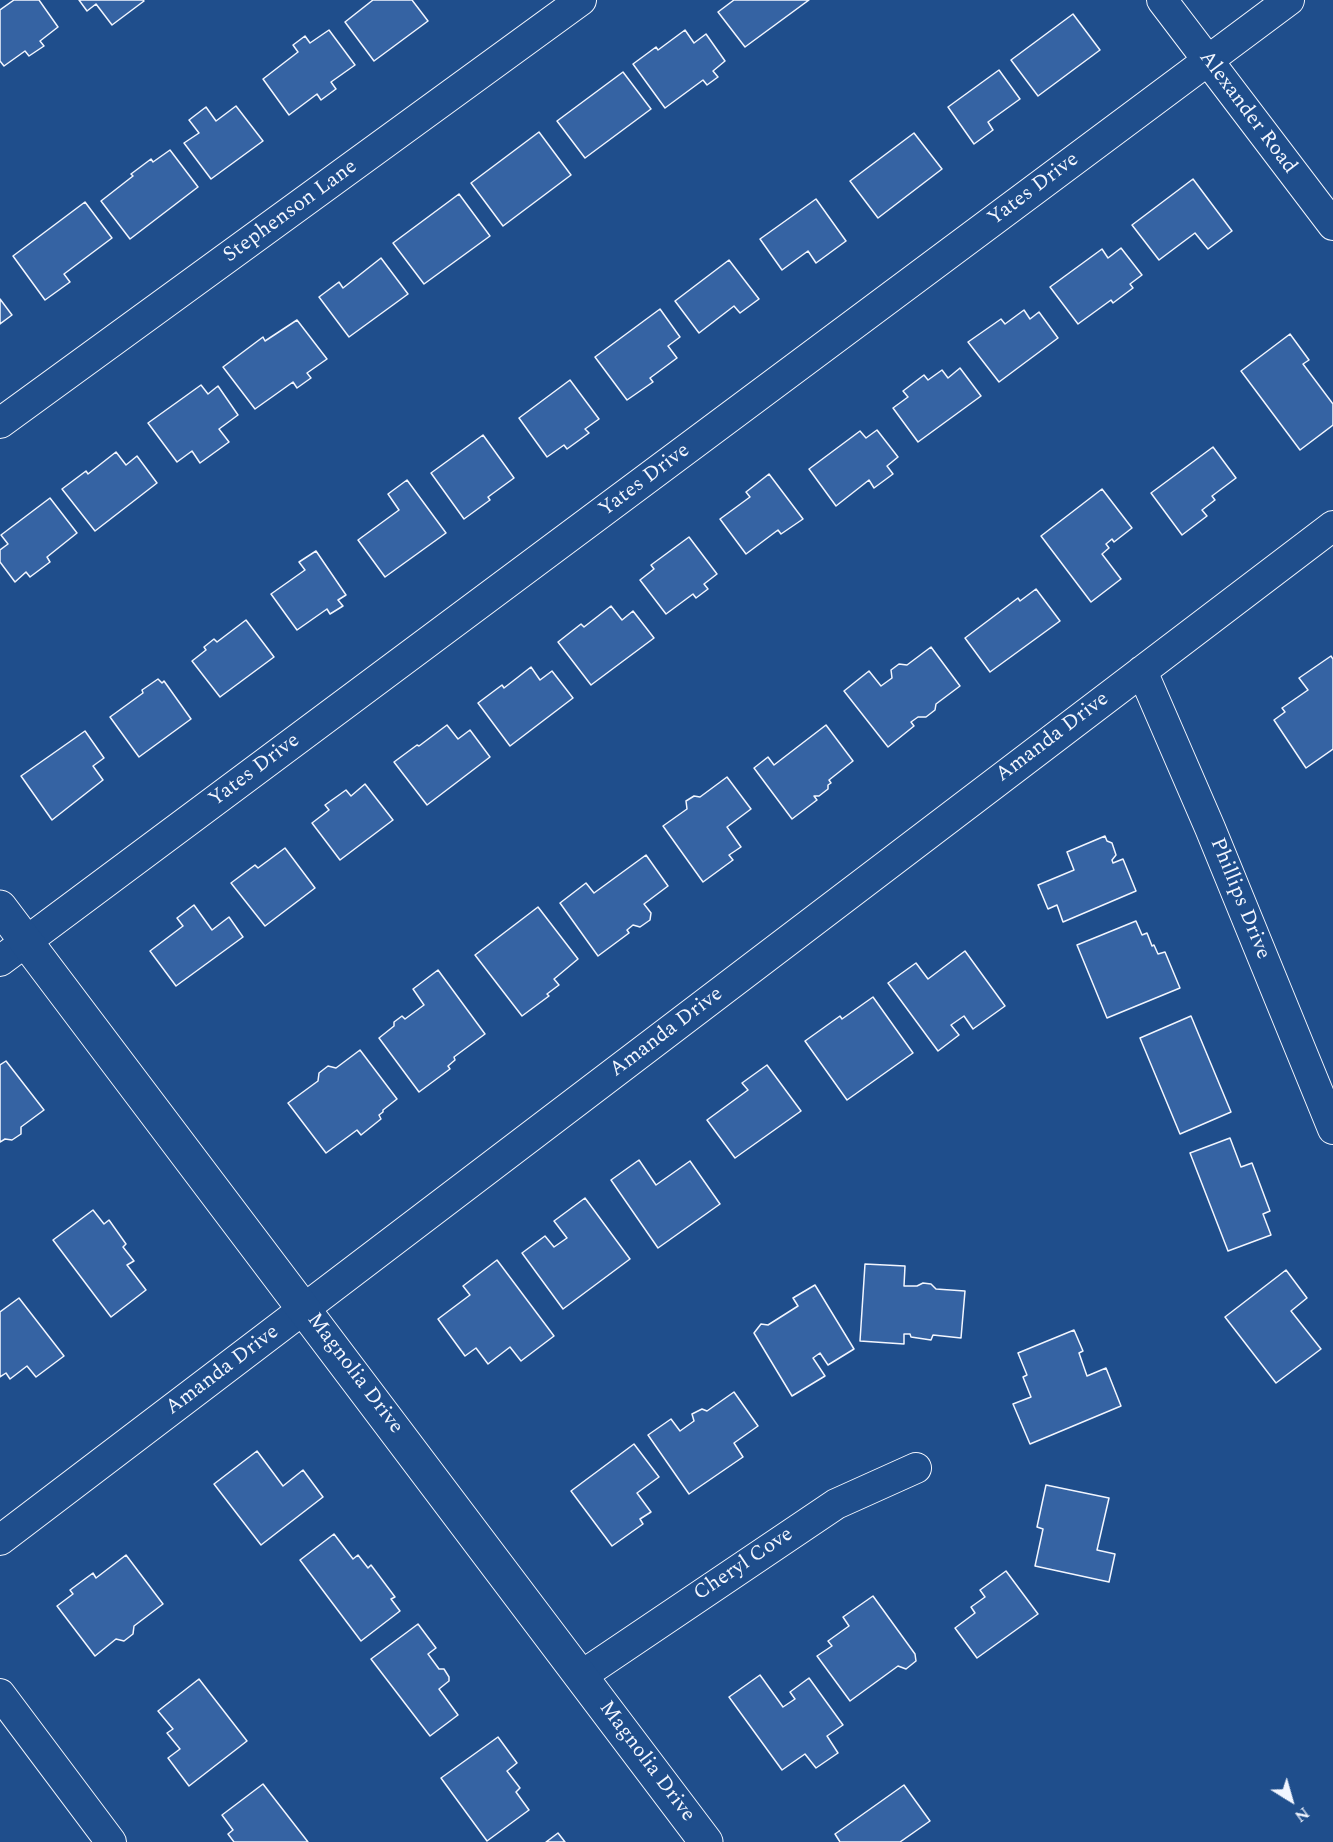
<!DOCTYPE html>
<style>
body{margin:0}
#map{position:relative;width:1333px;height:1842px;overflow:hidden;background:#1f4e8c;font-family:Spectral,serif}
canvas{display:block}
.north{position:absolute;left:1261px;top:1770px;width:60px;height:60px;-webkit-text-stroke:4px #1f4e8c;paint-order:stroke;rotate:143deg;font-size:16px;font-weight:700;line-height:24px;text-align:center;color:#f2f6ff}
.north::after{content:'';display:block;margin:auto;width:21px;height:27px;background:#f2f6ff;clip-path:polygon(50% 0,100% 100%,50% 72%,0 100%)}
</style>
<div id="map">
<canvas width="1333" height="1842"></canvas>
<div class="north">N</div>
</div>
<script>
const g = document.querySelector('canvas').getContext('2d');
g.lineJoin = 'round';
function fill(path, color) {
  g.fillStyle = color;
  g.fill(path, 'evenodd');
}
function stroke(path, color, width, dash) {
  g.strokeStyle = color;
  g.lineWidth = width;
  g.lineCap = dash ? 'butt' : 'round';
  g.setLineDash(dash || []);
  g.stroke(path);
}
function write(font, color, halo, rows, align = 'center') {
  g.font = font + ' Spectral,serif';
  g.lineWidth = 4.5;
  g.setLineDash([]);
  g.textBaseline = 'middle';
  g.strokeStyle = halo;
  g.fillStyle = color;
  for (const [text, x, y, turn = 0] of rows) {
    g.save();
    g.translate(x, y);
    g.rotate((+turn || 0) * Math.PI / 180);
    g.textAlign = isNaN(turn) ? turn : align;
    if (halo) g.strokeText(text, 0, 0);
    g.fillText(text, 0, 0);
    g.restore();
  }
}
const building = new Path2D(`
 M14,0H39L58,27L40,41L44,46L29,56L25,51L4,66L0,61V10Z
 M79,0H143L144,1L112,25L96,4L87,11Z
 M373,0H412L428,21L374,61L345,22Z
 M734,0H809L745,47L718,12Z
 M1073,14L1100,50L1038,96L1011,60Z
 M329,30L355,65L331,82L336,89L321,100L317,94L289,115L263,79L298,52L293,45L305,36L310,43Z
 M685,30L694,43L706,34L725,61L713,71L718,77L707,85L703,80L665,108L633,64L656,47L658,50Z
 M999,70L1020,99L988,122L993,130L974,144L948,107Z
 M623,72L651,109L585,158L557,121Z
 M236,106L263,141L211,179L184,143L199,133L189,120L206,107L216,121Z
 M539,132L571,175L503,226L471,183Z
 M914,133L942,169L878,218L850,181Z
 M170,150L198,187L130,239L101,201L133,176L131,174L151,159L153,162Z
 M1193,179L1232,231L1208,249L1195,233L1159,260L1132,225Z
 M459,194L490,236L424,284L393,243Z
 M816,199L846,241L816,263L808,251L782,270L760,239Z
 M85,202L112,238L64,274L70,282L45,300L13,256Z
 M1121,248L1142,275L1130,284L1133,288L1113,303L1111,300L1078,324L1050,287L1102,249L1108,258Z
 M381,258L408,294L349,337L319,297L339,282L343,288Z
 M729,260L759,299L740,313L734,306L699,333L675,301Z
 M0,299L12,315L0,324Z
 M660,309L680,337L668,346L677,358L650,378L653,382L627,400L595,357Z
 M1024,310L1030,319L1039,312L1058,338L999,382L968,342L1001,319L1005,324Z
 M297,320L327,359L307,373L311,378L297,388L293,382L255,409L223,367L263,337L265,341Z
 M1290,334L1309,360L1303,364L1333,404V425L1300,450L1241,371Z
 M960,368L981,396L918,442L893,408L908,397L903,391L924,375L928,380L942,370L948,378Z
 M570,380L599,419L585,429L589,433L567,449L564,445L547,457L519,418Z
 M201,385L208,394L218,386L238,415L219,429L229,442L200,463L192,451L177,462L148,423Z
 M877,430L898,457L887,466L893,474L874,488L869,480L836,506L809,469L860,431L866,438Z
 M483,435L514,478L488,497L490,500L464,519L431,473Z
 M1213,447L1236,478L1212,496L1215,500L1202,510L1207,516L1182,535L1151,493Z
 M116,452L126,465L137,456L157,483L95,531L62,489L86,471L88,474Z
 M769,474L803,519L781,534L778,530L746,554L720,519L750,497L746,492Z
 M407,480L446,533L385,577L358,540L399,510L388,494Z
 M1102,489L1132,528L1114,542L1112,539L1106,544L1109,548L1102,554L1121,579L1091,602L1041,536Z
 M50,498L77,533L47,557L50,562L30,577L26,572L15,582L0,562V550L8,544L1,535Z
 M689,537L717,574L704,584L708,589L696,598L693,594L666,614L640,580L654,569L651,565Z
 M316,551L346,595L338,600L343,606L330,614L327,609L297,630L271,594L305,570L299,562Z
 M1036,589L1060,621L990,672L965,638L1018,598L1020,601Z
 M611,606L622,620L633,611L654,638L591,685L558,642L581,624L584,627Z
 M246,620L274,657L220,697L192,661L206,650L204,647L214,639L217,642Z
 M931,647L960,686L936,704L935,710L926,717H918L911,722L914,726L888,747L844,691L869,671L881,686L892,678L891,670L899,664L907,665Z
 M1331,656L1333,659V749L1306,768L1274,720L1285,712L1282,708L1308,690L1299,678Z
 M531,667L540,680L552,671L573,698L510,746L478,703L502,685L504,688Z
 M158,679L162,683L164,681L191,719L139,757L110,717L143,693L142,690Z
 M447,725L458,739L470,730L490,757L427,805L394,762L417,745L419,746Z
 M826,725L853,761L829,780L831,783L828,785V789L819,796H814L817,800L792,819L754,768L768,757L774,765Z
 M85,731L104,758L93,766L103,780L52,820L21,776Z
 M727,777L751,809L727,827L741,847L729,855L733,860L703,882L663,826L687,809L686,801L694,796L700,797Z
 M365,784L393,820L340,860L312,823L329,810L325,805L346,790L351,796Z
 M1105,836L1107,841L1112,843L1116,855L1112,860L1113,863L1123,859L1136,891L1063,922L1057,905L1048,909L1038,885L1074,870L1067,852Z
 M285,848L315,888L265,926L231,883L255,865L258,868Z
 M646,855L668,886L644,904L651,913L650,920L640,927L633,925L627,930L629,933L598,956L560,903L586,883L594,893Z
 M194,905L212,930L229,917L243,937L176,986L150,951L183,926L177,918Z
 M538,907L578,959L554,979L559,985L547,994L549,996L522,1016L475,955Z
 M1136,921L1142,935L1147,933L1152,946L1154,945L1158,954L1165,952L1180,988L1107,1018L1077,945Z
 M965,951L1005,1006L973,1029L964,1016L951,1025L959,1035L938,1051L888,983L916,963L928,979Z
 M438,970L485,1034L454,1057L455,1060L448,1066L450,1069L419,1092L379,1038L394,1026V1022L402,1016L405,1019L424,1005L413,989Z
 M873,997L913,1053L847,1100L805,1041L840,1016L842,1019Z
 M1191,1016L1231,1112L1180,1134L1140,1038Z
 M360,1050L397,1099L383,1110V1112L379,1115L381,1119L361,1135L357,1130L326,1153L288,1103L318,1081L319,1073L328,1066L336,1068Z
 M6,1061L44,1110L21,1127V1134L12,1140L5,1139L0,1142V1065Z
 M767,1065L801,1111L735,1158L707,1120L748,1090L742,1083Z
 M1230,1138L1241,1167L1252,1163L1270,1211L1263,1214L1271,1235L1228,1251L1190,1153Z
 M639,1160L656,1185L690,1161L720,1204L658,1248L611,1180Z
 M585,1198L630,1259L563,1309L522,1253L545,1236L554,1247L567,1238L554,1221Z
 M93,1210L104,1224L109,1220L126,1244L123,1247L134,1261L127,1265L146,1290L111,1317L53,1240Z
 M497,1260L554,1336L521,1361L510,1347L488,1364L476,1348L465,1356L438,1319L470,1295L463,1286Z
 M865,1264L905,1266L904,1286H917L923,1283L931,1284L936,1289L965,1291L961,1338L933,1335L931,1340L911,1337L910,1334H904V1344L860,1341Z
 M1286,1270L1307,1298L1291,1311L1321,1349L1276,1383L1225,1317Z
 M815,1285L854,1349L828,1365L820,1353L813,1358L825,1376L792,1396L754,1333L761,1324L768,1325L798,1306L793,1298Z
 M19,1298L64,1356L36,1377L27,1366L10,1379L6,1373L0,1377V1312Z
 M1074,1330L1083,1351L1079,1353L1087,1376L1106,1368L1121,1406L1030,1444L1013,1404L1031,1397L1023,1377L1027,1375L1018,1353Z
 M734,1392L758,1426L734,1443L743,1457L689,1494L648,1435L671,1419L680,1431L694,1421L692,1414L702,1409L707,1411Z
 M634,1444L659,1477L637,1493L651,1512L640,1519L643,1524L612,1546L571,1491Z
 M257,1451L283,1486L303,1470L323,1497L261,1545L214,1484Z
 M1046,1485L1109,1498L1097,1550L1115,1554L1109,1582L1035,1566L1043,1529L1037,1527Z
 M334,1534L353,1559L358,1555L368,1568L371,1565L395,1597L391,1599L400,1611L361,1641L300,1560Z
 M126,1555L163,1604L134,1626L133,1634L124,1641L116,1639L95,1656L57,1606L73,1594L70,1590L93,1573L96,1578Z
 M1006,1571L1038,1614L977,1658L955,1628L975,1613L971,1607L985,1597L980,1590Z
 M873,1596L915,1654L916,1661L906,1669L898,1666L850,1701L817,1656L832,1646L828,1641L849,1626L843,1617Z
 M418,1624L436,1648L428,1654L439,1669H444L449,1677V1681L439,1689L458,1715L430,1736L371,1659Z
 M760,1675L783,1707L795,1699L790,1692L809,1678L843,1725L827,1736L838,1753L816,1768L805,1754L782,1770L729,1697Z
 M199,1679L247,1741L189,1786L168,1758L180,1749L167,1733L173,1729L158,1711Z
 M498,1737L517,1763L507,1771L520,1788L516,1792L529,1810L487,1841L441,1778Z
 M263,1784L308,1842H234L228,1834L233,1830L222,1815Z
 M904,1785L930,1821L900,1842H840L835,1834Z
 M558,1833L565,1842H546Z`);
fill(building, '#3563a3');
stroke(building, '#f2f6ff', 1.5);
const street = new Path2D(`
 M1162,0L1333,225
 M0,423L581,0
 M1142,671L1210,828L1333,1129
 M0,961L1289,0
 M0,1540L1333,526
 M581,1676L836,1504L916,1468
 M0,1694L111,1842`);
const secondary = new Path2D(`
 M0,907L706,1842`);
stroke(street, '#f2f6ff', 32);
stroke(secondary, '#f2f6ff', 35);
stroke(street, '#1f4e8c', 30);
stroke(secondary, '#1f4e8c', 33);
write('21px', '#f2f6ff', '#1f4e8c', [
 ["Alexander Road",1247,113,53],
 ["Yates Drive",1034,190,-37],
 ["Stephenson Lane",291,212,-36],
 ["Yates Drive",645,481,-37],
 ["Amanda Drive",1053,738,-37],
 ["Yates Drive",255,771,-37],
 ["Phillips Drive",1239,899,68],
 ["Amanda Drive",667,1033,-37],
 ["Amanda Drive",223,1371,-37],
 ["Magnolia Drive",354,1374,53],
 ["Cheryl Cove",744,1565,-34],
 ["Magnolia Drive",646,1762,53]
]);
</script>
